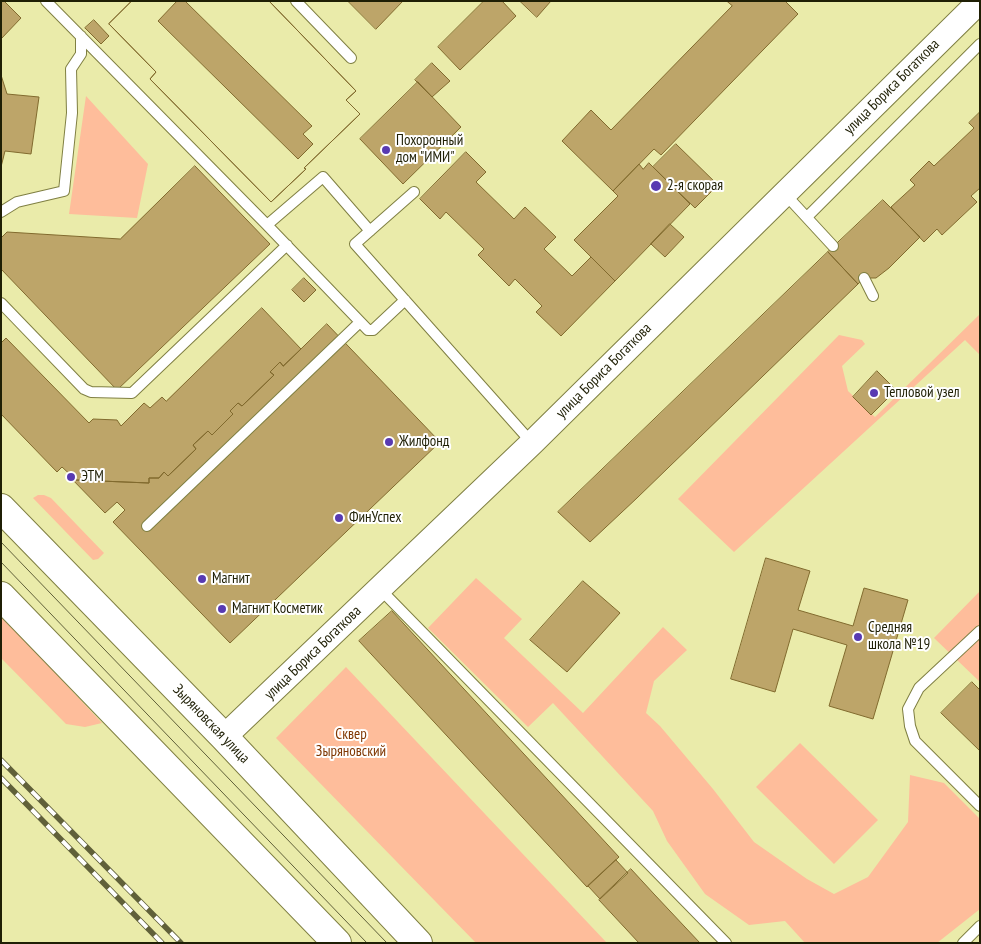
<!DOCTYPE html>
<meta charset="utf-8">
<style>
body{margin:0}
#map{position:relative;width:981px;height:944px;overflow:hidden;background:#eaebaa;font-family:"PT Sans Narrow",sans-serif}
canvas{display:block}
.frame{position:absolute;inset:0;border:2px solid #1f1f05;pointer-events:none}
</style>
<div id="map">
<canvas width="981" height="944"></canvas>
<div class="frame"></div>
</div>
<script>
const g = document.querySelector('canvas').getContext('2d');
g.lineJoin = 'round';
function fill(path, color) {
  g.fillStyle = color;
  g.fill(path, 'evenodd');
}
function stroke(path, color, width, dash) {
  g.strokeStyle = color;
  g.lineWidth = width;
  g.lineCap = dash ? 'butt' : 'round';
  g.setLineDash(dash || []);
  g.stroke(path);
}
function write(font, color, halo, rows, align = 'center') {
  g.font = font + ' "PT Sans Narrow",sans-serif';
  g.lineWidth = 4;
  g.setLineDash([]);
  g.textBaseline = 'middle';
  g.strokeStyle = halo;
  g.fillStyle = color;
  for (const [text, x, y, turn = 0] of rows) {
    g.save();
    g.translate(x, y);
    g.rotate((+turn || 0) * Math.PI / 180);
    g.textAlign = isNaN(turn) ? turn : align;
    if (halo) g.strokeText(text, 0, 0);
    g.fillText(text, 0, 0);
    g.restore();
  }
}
fill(new Path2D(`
 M86,96L148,164L137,218L69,214Z
 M980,314V355L965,340L734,552L678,499L839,335L862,340L865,344L842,366L848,391L875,417Z
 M38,495H44L51,498L104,553L98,559L93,560L33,498Z
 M476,578L522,619L504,638L583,713L663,627L687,650L654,681L646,713L660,726L713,789L754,842L807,879L834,894L868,877L908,822L910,775L944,783L980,819V909L937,943H805L785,921L749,925L705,894L667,841L653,811L553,703L528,727L428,628Z
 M980,591V682L934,638Z
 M1,618H4L102,723L85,727L66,724L1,658Z
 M346,667L607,943H476L276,738Z
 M800,743L878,820L834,864L756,787Z`), '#febd9b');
const building = new Path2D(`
 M1,1H4L21,18L1,39Z
 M132,1H177L158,21L298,159L313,144L303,134L312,126L185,1H269L356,91L346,100L360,114L304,168L306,169L271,202L150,79L156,72L109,24Z
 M132,1H269L356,91L346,100L360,114L304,168L306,169L271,202L150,79L156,72L109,24Z
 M348,1H403L376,29Z
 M484,1H502L516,16L460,70L438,47Z
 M520,1H551L537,17Z
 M727,1H785L798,14L661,155L654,149L613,191L562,141L591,110L611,130L732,6Z
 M94,20L109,36L101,44L85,28Z
 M432,63L450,81L432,97L415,80Z
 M1,75L7,94L39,97L31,154L5,151L1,167Z
 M418,82L461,127L403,184L360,139Z
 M980,112V188L971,196L977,202L942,235L937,229L924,242L891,207L915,185L910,180L929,161L934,166L974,128L969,123Z
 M676,144L718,185L695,208L653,167Z
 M466,152L486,172L476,182L514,219L525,207L556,237L544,249L572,276L591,257L615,281L561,336L536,312L542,306L515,279L509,286L478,255L484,249L446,212L440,219L420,199Z
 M649,163L690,204L615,281L574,240L618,196L613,191L639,164L643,169Z
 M195,166L270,244L117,390L1,269V238L7,232L120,239Z
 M883,200L920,237L889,268L876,278H864L858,284L828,252Z
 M670,224L684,237L665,257L651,244Z
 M828,252L858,284L637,498L590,542L558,512Z
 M304,278L316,290L304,302L292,290Z
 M262,308L301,349L283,366L280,362L270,372L274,375L242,406L238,403L230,411L233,414L212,435L208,431L193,445L196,449L168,476L164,472L159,478H149V483L76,480L62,467L57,472L1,414V343L6,338L89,423L93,419L117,420L121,426L144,403L150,408L162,397L166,401Z
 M327,324L440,442L230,643L113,522L125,510L117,502L105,513L68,475L76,480L149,483V478H159L164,472L168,476L196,449L193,445L208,431L212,435L233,414L230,411L238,403L242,406L274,375L270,372L280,362L283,366Z
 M877,371L896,390L871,415L853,397Z
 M766,558L810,571L798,610L853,626L864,588L908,600L873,719L829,706L847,645L793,629L775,692L731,679Z
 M583,581L620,613L567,672L530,640Z
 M392,611L619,857L587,887L359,641Z
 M972,682L980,690V751L941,713Z
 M616,860L628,873L600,899L588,886Z
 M631,869L654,894L700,943H639L599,900Z`);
fill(building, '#bda569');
stroke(building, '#816a2e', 1);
const service = new Path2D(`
 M46,1L267,225L323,177L370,231
 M296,1L351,58
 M414,192L355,244L532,443
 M785,194L833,246
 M1,212L17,202L64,191L72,113L71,69L81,54V36
 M807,217L980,44
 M267,225L368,330H373L405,300
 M864,278L873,296
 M1,303L84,389L91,392L132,393L287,245
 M147,526L360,322
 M380,589L726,943
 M980,631L919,688L908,709L910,726L915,741L980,806
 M963,943L980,926`);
const tertiary = new Path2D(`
 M224,737L532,443L980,1`);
const secondary = new Path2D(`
 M1,508L224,737L418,943
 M1,596L337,943`);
stroke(service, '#7f7f42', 12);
stroke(tertiary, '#7f7f42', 26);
stroke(secondary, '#7f7f42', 30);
stroke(service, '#fff', 10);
stroke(tertiary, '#fff', 24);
stroke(secondary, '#fff', 28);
stroke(new Path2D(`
 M1,542L387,943
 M1,562L367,943`), '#60603a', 1);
const rail = new Path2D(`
 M1,760L181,943
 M1,778L162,943`);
stroke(rail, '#60603a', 5.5);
stroke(rail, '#fff', 4, [11]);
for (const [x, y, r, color] of [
 [386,150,5,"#583ab2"],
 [656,186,6,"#583ab2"],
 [874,393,5,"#583ab2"],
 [389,442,5,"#583ab2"],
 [71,477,5,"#583ab2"],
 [339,518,5,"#583ab2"],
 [202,579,5,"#583ab2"],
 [222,609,5,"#583ab2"],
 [858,637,5,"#583ab2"]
]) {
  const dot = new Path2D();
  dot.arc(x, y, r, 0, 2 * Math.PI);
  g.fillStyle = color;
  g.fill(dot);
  stroke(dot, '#fff', 2);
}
write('15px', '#1f1f05', '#fff', [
 ["улица Бориса Богаткова",892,87,-45],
 ["улица Бориса Богаткова",604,371,-45],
 ["улица Бориса Богаткова",313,653,-44],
 ["Зыряновская улица",211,724,46]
]);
write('15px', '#1f1f05', '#fff', [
 ["Похоронный",396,141],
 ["дом \"ИМИ\"",396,158],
 ["2-я скорая",667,186],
 ["Тепловой узел",884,393],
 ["Жилфонд",399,442],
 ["ЭТМ",81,477],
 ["ФинУспех",349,518],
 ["Магнит",212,579],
 ["Магнит Косметик",232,609],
 ["Средняя",868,628],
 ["школа №19",868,645]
], 'left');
write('15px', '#803804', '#fff', [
 ["Cквер",351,735],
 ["Зыряновский",351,752]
]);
</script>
